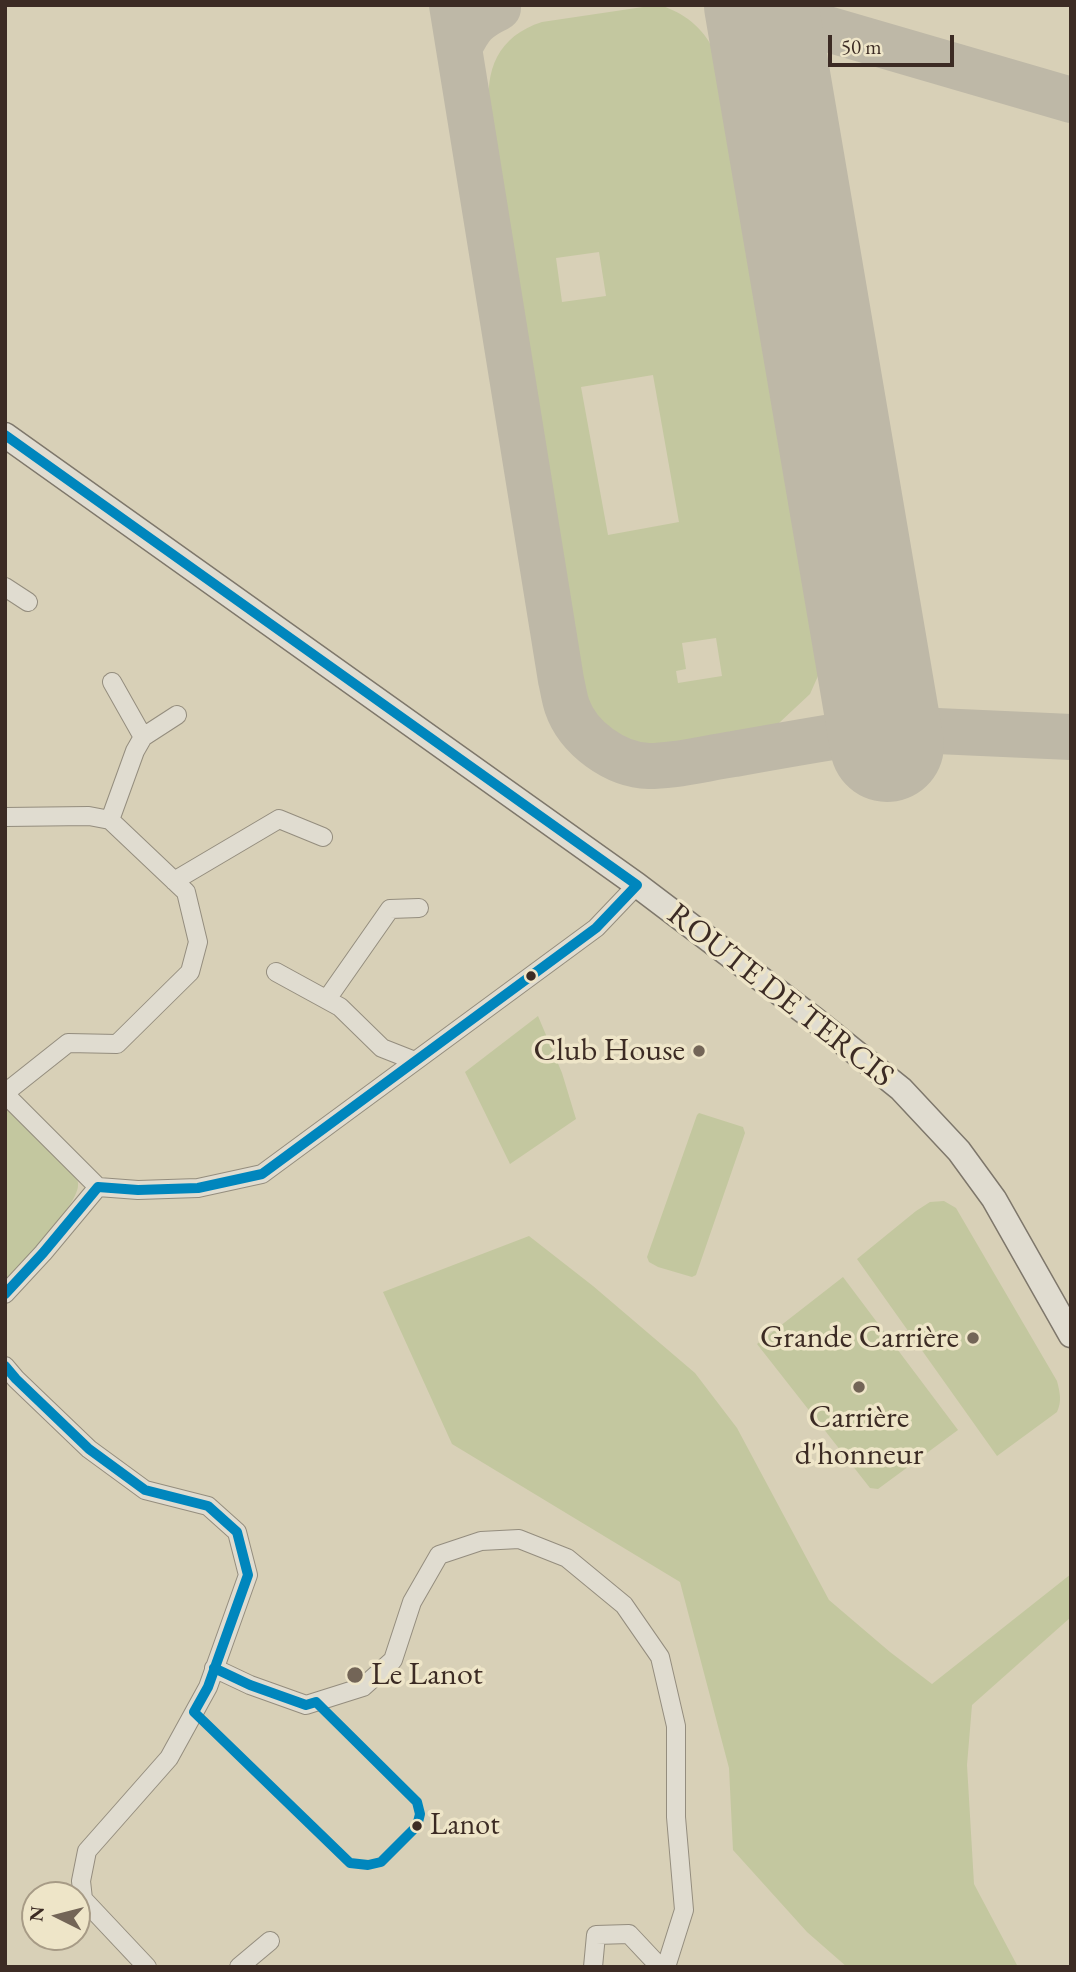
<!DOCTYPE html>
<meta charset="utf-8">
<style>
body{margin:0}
#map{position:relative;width:1076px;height:1972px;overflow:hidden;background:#d8d0b7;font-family:"EB Garamond",serif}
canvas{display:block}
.frame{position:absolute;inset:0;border:7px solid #3c2b24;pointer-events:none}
.north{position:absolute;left:21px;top:1881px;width:70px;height:70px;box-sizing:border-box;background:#eee5c8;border:2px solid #a79b86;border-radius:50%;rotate:276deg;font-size:19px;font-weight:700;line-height:28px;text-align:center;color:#3c2b24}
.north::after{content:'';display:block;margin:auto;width:24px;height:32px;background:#736557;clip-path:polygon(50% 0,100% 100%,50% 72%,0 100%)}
.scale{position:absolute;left:828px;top:35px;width:126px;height:32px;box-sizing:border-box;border:4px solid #3c2b24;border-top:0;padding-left:9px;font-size:21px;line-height:24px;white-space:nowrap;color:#3c2b24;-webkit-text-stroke:5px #eee5c8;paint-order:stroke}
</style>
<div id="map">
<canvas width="1076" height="1972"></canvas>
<div class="frame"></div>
<div class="north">N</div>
<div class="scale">50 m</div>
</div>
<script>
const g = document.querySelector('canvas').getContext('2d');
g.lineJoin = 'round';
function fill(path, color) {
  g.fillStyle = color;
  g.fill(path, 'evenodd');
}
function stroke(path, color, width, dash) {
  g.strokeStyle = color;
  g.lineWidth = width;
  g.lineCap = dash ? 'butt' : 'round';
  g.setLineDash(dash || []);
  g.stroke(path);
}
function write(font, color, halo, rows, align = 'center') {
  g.font = font + ' "EB Garamond",serif';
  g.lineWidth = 7;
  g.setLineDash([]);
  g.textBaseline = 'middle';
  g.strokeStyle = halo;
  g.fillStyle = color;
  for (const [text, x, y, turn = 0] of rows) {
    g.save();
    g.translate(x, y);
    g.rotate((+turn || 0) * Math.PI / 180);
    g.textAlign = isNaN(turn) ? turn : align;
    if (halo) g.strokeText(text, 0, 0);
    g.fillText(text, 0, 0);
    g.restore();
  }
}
fill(new Path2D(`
 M663,6C689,16 705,30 716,55L819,656L818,676L810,694L779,723L760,729L641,748L622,741L606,731L586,702L490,114C484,70 498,36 542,22L643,7ZM599,252L606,296L562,302L556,258ZM653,375L679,522L608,535L581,387ZM716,638L722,676L678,683L676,671L686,669L682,643Z
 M538,1016L562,1073L576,1119L510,1164L465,1072Z
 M5,1107L72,1172C75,1177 79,1180 78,1186C76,1208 21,1264 5,1283Z
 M699,1113L743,1127L745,1133L696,1275L692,1277L658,1267L649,1262L647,1257L697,1115Z
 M944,1201L956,1208L1057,1381C1060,1393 1062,1401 1057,1412L997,1456L857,1259L916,1211L930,1202Z
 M529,1236L593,1286L695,1373L737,1428L829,1600L890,1652L932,1684L1071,1574V1617L972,1705L967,1765L974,1884L1018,1967H847L807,1932L733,1850L729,1768L680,1582L452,1444L383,1292Z
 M843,1277L958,1430L878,1489L870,1488L757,1344Z`), '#c3c79f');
stroke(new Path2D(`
 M452,5L561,680C563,688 564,697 567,706C578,738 615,765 649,766C678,766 706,758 734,754C773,747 812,740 851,734C888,720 874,686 868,656
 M758,5L764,42
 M817,26L1071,100
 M459,48C470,26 475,19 498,8
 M937,731L1071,737`), '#beb8a7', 46);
stroke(new Path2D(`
 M761,5L887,745`), '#beb8a7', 114);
const street = new Path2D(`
 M5,587L28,602
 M112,682L143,737
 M5,817L89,816L110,820L186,892L198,942L190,972L117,1044L68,1043L5,1093
 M110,820L135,751L143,737L177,715
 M174,881L279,819L323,837
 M276,972L340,1007L382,1048L415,1061
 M327,999L390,909L419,908
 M5,1094L98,1187
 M98,1187L138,1190L198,1188L262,1174L596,928L637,885
 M5,1294L43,1253L98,1187
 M5,1366L16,1379L89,1449L145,1490L208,1506L237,1532L248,1575L208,1687L169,1758L87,1851L81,1881L83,1899L147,1967
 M214,1668L250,1685L306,1705L363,1687L393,1660L412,1602L439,1555L481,1541L519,1539L567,1558L624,1605L660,1657L676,1726V1817L684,1910L666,1967
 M239,1967L270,1941
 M593,1967L596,1935L629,1934L660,1967`);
const secondary = new Path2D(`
 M5,435L637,885L814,1019L901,1089L959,1151L994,1199L1071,1335`);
stroke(street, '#948d7e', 20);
stroke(secondary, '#7e776b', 27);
stroke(street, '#e0dcd0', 18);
stroke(secondary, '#e0dcd0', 24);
stroke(new Path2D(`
 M5,435L637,885
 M98,1187L138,1190L198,1188L262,1174L596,928L637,885
 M5,1294L43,1253L98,1187
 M5,1366L16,1379L89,1449L145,1490L208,1506L237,1532L248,1575L208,1687L194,1712
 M194,1712L350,1863L368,1865L381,1862L417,1826L420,1814L417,1802L316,1702L306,1705L250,1685L214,1668`), '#0086bd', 10);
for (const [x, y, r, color] of [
 [531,976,6,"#3c2b24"],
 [699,1051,7,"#736557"],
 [973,1338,7,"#736557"],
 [859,1387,7,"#736557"],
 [355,1675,9,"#736557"],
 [417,1826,6,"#3c2b24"]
]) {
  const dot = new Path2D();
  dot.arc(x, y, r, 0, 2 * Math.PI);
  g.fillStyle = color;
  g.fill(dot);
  stroke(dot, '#eee5c8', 2.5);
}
write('30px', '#3c2b24', '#eee5c8', [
 ["Lanot",430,1826]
], 'left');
write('32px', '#3c2b24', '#eee5c8', [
 ["ROUTE DE TERCIS",780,996,38]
]);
write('32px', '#3c2b24', '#eee5c8', [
 ["Club House",685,1051],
 ["Grande Carrière",959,1338],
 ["Carrière",859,1418,"center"],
 ["d'honneur",859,1455,"center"],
 ["Le Lanot",371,1675,"left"]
], 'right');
</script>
